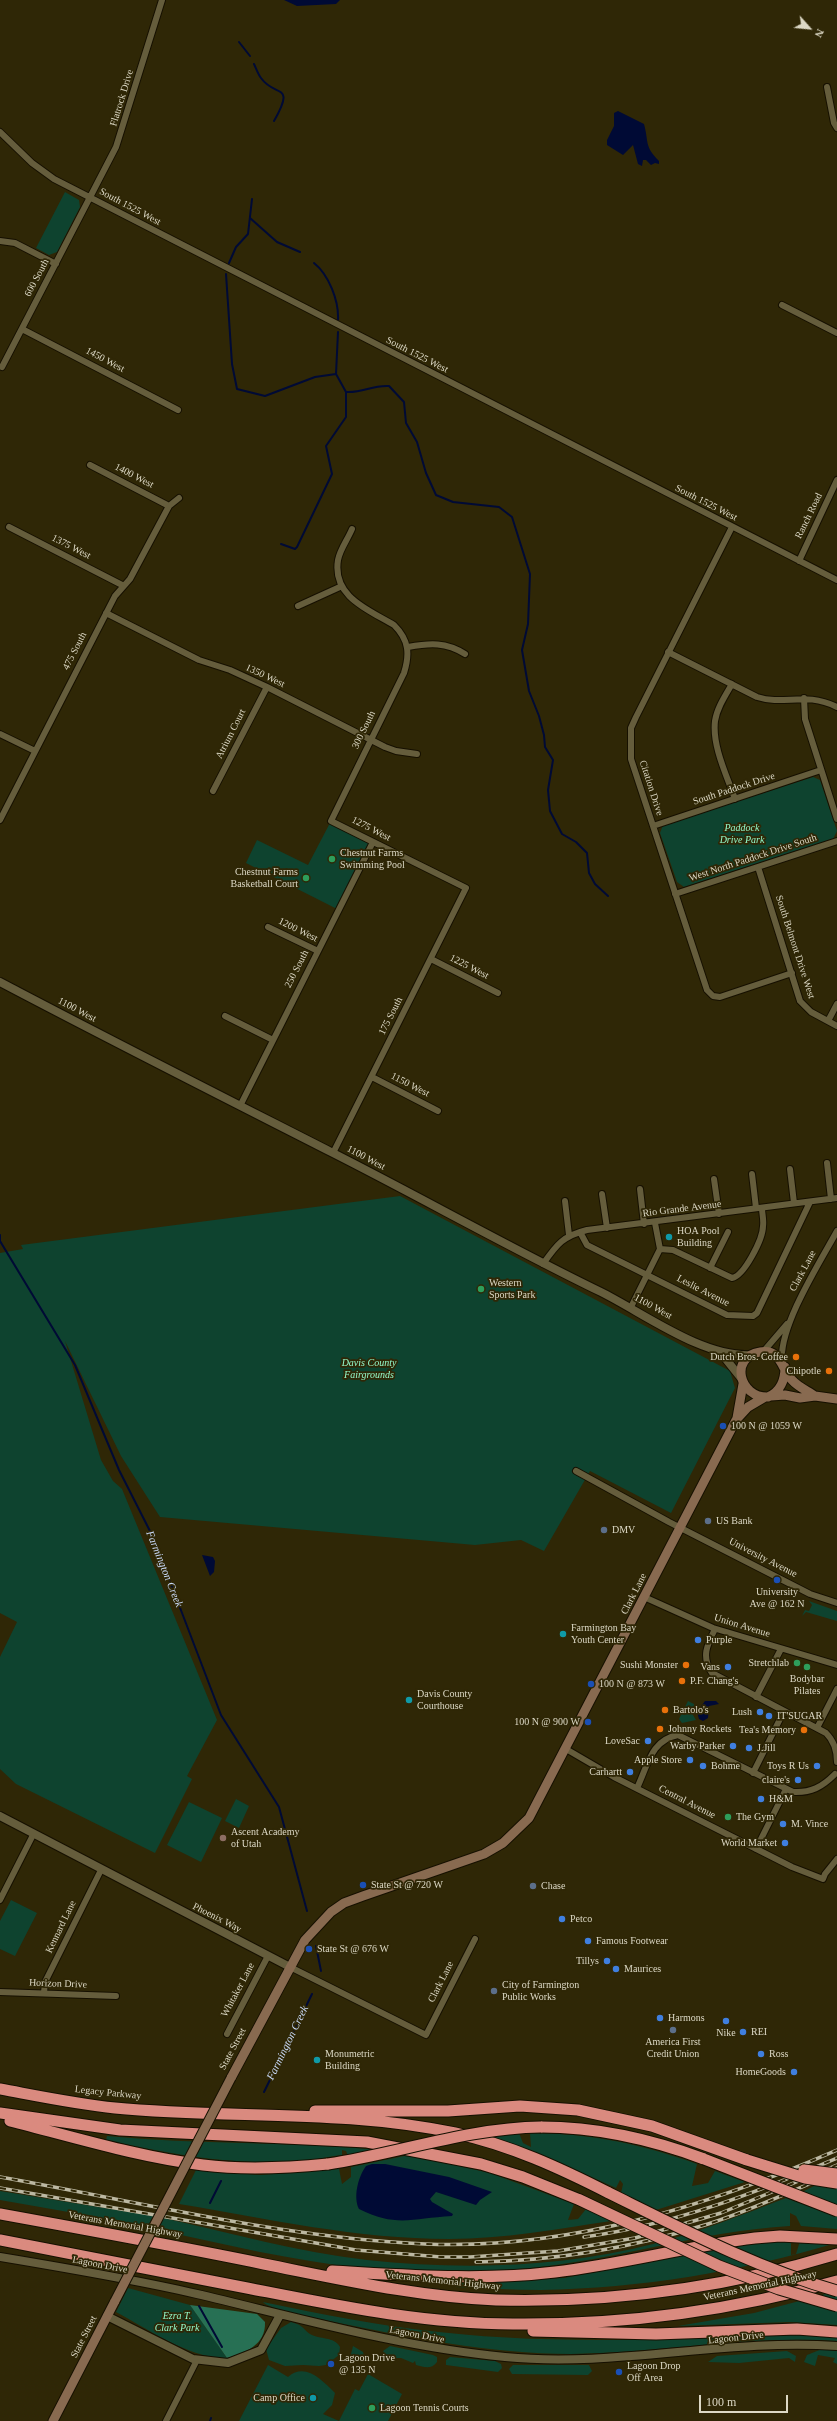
<!DOCTYPE html>
<style>
body{margin:0}
#map{position:relative;width:837px;height:2421px;overflow:hidden;background:#2f2706;font-family:Georgia,serif}
canvas{display:block}
.north{position:absolute;left:789px;top:8px;width:40px;height:40px;-webkit-text-stroke:3px #2f2706;paint-order:stroke;rotate:117deg;font-size:11px;font-weight:700;line-height:16px;text-align:center;color:#dcd8c5}
.north::after{content:'';display:block;margin:auto;width:14px;height:18px;background:#dcd8c5;clip-path:polygon(50% 0,100% 100%,50% 72%,0 100%)}
.scale{position:absolute;left:699px;top:2395px;width:89px;height:18px;box-sizing:border-box;border:2px solid #dcd8c5;border-top:0;padding-left:5px;font-size:12px;line-height:14px;white-space:nowrap;color:#dcd8c5;-webkit-text-stroke:3px #2f2706;paint-order:stroke}
</style>
<div id="map">
<canvas width="837" height="2421"></canvas>
<div class="north">N</div>
<div class="scale">100 m</div>
</div>
<script>
const g = document.querySelector('canvas').getContext('2d');
g.lineJoin = 'round';
function fill(path, color) {
  g.fillStyle = color;
  g.fill(path, 'evenodd');
}
function stroke(path, color, width, dash) {
  g.strokeStyle = color;
  g.lineWidth = width;
  g.lineCap = dash ? 'butt' : 'round';
  g.setLineDash(dash || []);
  g.stroke(path);
}
function write(font, color, halo, rows, align = 'center') {
  g.font = font + ' Georgia,serif';
  g.lineWidth = 3.5;
  g.setLineDash([]);
  g.textBaseline = 'middle';
  g.strokeStyle = halo;
  g.fillStyle = color;
  for (const [text, x, y, turn = 0] of rows) {
    g.save();
    g.translate(x, y);
    g.rotate((+turn || 0) * Math.PI / 180);
    g.textAlign = isNaN(turn) ? turn : align;
    if (halo) g.strokeText(text, 0, 0);
    g.fillText(text, 0, 0);
    g.restore();
  }
}
fill(new Path2D(`
 M65,192L79,200L80,207L57,252L49,255L36,248Z
 M813,777L820,780L837,831L833,839L684,887L677,882L660,833L663,825Z
 M331,821L373,842L339,910L246,863L257,840L308,865Z
 M400,1196L730,1371L735,1388L671,1513L590,1471L544,1551L521,1540L475,1545L160,1517L121,1456L65,1341L101,1460L113,1481L122,1489L217,1720L187,1776L192,1779L155,1853L16,1784L0,1769V1657L17,1622L0,1613V1253L23,1249L21,1245Z
 M809,1601L837,1611V1621L806,1612L802,1616L805,1610L809,1611L812,1605Z
 M688,1701L694,1704L693,1715L696,1720L682,1723L679,1719Z
 M236,1799L249,1806L239,1828L225,1821Z
 M189,1802L222,1818L201,1862L167,1845Z
 M11,1900L37,1913L15,1956L0,1949V1921Z
 M519,2133L523,2143L531,2147L530,2133C589,2133 642,2144 697,2164L692,2186L708,2183L715,2171L745,2182L656,2210L621,2193L623,2184L620,2180L616,2188L542,2155L489,2137Z
 M107,2136C197,2145 289,2141 380,2150L348,2156L346,2151L342,2150V2155C325,2157 311,2161 294,2162C230,2165 169,2154 106,2140Z
 M409,2155L490,2173L574,2204L568,2220L578,2219L586,2209L611,2221C557,2229 504,2239 449,2239C357,2239 269,2219 179,2204L196,2170L260,2175L339,2169L342,2184L351,2177V2167Z
 M816,2185L837,2188V2205L802,2192Z
 M0,2191L153,2216L148,2226L0,2200Z
 M786,2198L837,2217V2229L801,2226L796,2216L790,2213V2226C701,2231 617,2260 530,2268C475,2273 417,2273 362,2268C293,2261 224,2244 157,2230L163,2218C231,2233 298,2252 367,2260C461,2270 561,2268 653,2244C699,2232 742,2215 786,2198Z
 M773,2241H791V2255L796,2254L800,2241L836,2243C739,2272 642,2288 541,2290C512,2290 484,2288 456,2287V2282L564,2278L738,2245Z
 M128,2288L190,2305L227,2358C190,2359 148,2329 116,2312Z
 M837,2291V2325L790,2322L678,2326L754,2313Z
 M263,2302C321,2314 379,2326 439,2332C499,2339 559,2340 620,2340C692,2340 765,2328 837,2338V2341C748,2335 660,2353 571,2354C489,2354 409,2337 329,2321C318,2318 267,2309 263,2302Z
 M291,2322C303,2325 302,2328 310,2334C320,2340 334,2336 340,2347L339,2355L326,2365L319,2366L303,2365L285,2366L269,2360L266,2349L281,2328Z
 M353,2346L363,2352L365,2360H355L350,2358Z
 M390,2346L433,2355L437,2357V2362C431,2370 424,2367 416,2365L415,2361L413,2363L401,2358H387L383,2351Z
 M822,2349L837,2351V2364L833,2362L835,2358L818,2355L815,2366L804,2362L807,2355Z
 M787,2351L796,2356L795,2362L789,2358L739,2363L708,2362L717,2356Z
 M450,2357L495,2361L501,2364L502,2368L498,2372L446,2365V2360Z
 M268,2365L288,2377C305,2362 322,2380 335,2393L332,2405L323,2414L339,2421H239Z
 M513,2365H589L592,2371L588,2375L512,2374L509,2369Z
 M368,2374L402,2394L388,2421H339L355,2389L359,2391Z`), '#0e432f');
fill(new Path2D(`
 M190,2305L257,2314L265,2322C266,2345 245,2353 227,2358Z`), '#277054');
fill(new Path2D(`
 M284,0H340L336,4L297,6Z
 M618,111L644,124C649,142 644,146 659,161V164L655,163L651,165L646,160H643L642,166L638,164L633,145L623,155L607,145V140L614,126V113Z
 M202,1555L213,1557L215,1561L214,1572L210,1576Z
 M705,1701H716L719,1704L709,1706L708,1718L703,1721L699,1719L697,1712Z
 M372,2164H385L449,2177L492,2192L480,2200L476,2205L436,2192L430,2199L432,2202L453,2214L452,2216C413,2218 397,2228 359,2209C353,2197 358,2177 366,2166Z`), '#000a35');
stroke(new Path2D(`
 M239,42L250,56
 M254,64C256,68 258,74 261,78C275,98 296,82 274,121
 M250,218L277,242L300,252
 M229,263L236,247L248,234L252,199
 M314,263C329,275 339,301 338,320
 M226,274L232,364L237,389L265,396L315,377L336,374
 M338,332L336,374L346,392C364,393 371,385 389,386L404,402L406,423L417,442L426,473L436,495L453,502L499,507L512,517L530,574L528,624L522,650L529,691L539,716L544,735L545,747L553,760L548,790L550,811L562,834L576,842L587,853L589,873L595,884L608,896
 M281,544L295,549L297,547L332,474L326,446L346,417V392
 M0,1235V1241L75,1365L119,1470L153,1537L221,1715L279,1807L307,1911
 M316,1946L321,1971
 M264,2092L312,1994
 M210,2203L221,2181
 M199,2306L222,2347
 M210,2421L211,2418`), '#000a35', 2);
const minor = new Path2D(`
 M827,87L834,123L837,128
 M0,132L32,163L54,179L837,580
 M0,241L15,243L56,264
 M782,305L837,333
 M22,329L178,410
 M2,367L116,147L162,0
 M90,465L169,506
 M9,527L124,586
 M732,527L636,717L631,728V759L707,990L713,996L720,997L792,973
 M799,561L837,480
 M298,606L342,586
 M106,613L199,660L230,670L267,687L385,747L396,751L417,754
 M408,647C430,643 446,642 465,654
 M668,652L757,697C785,706 805,691 837,707
 M732,684C725,696 717,708 715,721C712,746 727,776 735,799
 M804,698L805,719L837,819
 M0,734L35,751
 M213,791L267,687
 M0,820L115,596L130,579L169,506L179,498
 M653,826L821,770
 M758,867L800,1001L811,1012L837,1026
 M675,894L837,841
 M268,927L318,951
 M431,959L498,993
 M225,1016L273,1040
 M828,1021L837,1004
 M372,1077L438,1111
 M240,1106L373,842
 M333,1153L466,888L331,821L404,673C410,654 409,640 394,625C369,610 332,597 338,560C340,549 348,539 352,529
 M827,1163L831,1199
 M790,1169L794,1203
 M752,1174L756,1208
 M714,1179L719,1214
 M640,1189L644,1224
 M602,1194L607,1228
 M565,1201L569,1235
 M580,1232L587,1245L727,1315L753,1316L757,1313L810,1202
 M660,1249L673,1250L732,1278C744,1276 763,1239 763,1226C764,1220 762,1214 762,1208
 M543,1264C557,1244 563,1236 587,1230L837,1198
 M710,1268L728,1232
 M631,1307L660,1249L655,1223
 M763,1352L787,1324
 M782,1361C779,1326 820,1262 837,1231
 M576,1471L669,1522L810,1594L837,1603
 M644,1597L713,1628L837,1665
 M715,1629C707,1645 701,1657 712,1673L826,1733C834,1741 837,1750 837,1762
 M756,1697L781,1649
 M817,1728L837,1689
 M566,1749L614,1777L792,1867L823,1879L825,1874L837,1859
 M753,1773L784,1711
 M637,1788C648,1765 651,1740 678,1735L793,1792C811,1793 822,1787 835,1774
 M756,1849L786,1789
 M0,1900L33,1835
 M290,1967L426,2035L475,1939
 M0,1992L116,1996
 M44,1993L45,1982L101,1870
 M227,2034L268,1956
 M166,2421L197,2360`);
const tertiary = new Path2D(`
 M0,982C110,1040 221,1096 331,1152C422,1198 510,1248 601,1292C645,1314 703,1358 752,1355
 M721,1353L741,1378
 M0,1816L290,1967
 M0,2257C66,2268 132,2279 197,2294C299,2318 400,2347 505,2357C617,2368 726,2338 837,2346
 M107,2316L193,2359L228,2363L261,2350L280,2315`);
const secondary = new Path2D(`
 M785,1367C785,1380 780,1392 768,1397C739,1398 729,1357 760,1352C781,1348 781,1369 792,1380C798,1387 808,1391 815,1396
 M771,1396L785,1395L800,1398L815,1396L837,1399
 M737,1418L743,1384
 M231,2078L305,1940L331,1912L344,1903L363,1896L484,1854L503,1843L529,1818L736,1420L748,1407L765,1397
 M53,2421L115,2301`);
const motorway = new Path2D(`
 M0,2089C38,2096 76,2104 115,2108C228,2119 344,2109 455,2133C510,2145 560,2168 609,2193
 M315,2111H448L520,2106L578,2110L652,2126L747,2160
 M0,2113L120,2130L367,2142L481,2164L523,2177L580,2200
 M10,2121C74,2137 138,2157 203,2165C244,2170 287,2168 328,2164
 M541,2127C598,2127 651,2139 704,2159
 M0,2214C88,2230 176,2246 264,2264C340,2279 418,2297 496,2300C612,2303 726,2288 837,2254
 M0,2240C82,2256 165,2272 247,2288C334,2305 423,2324 513,2324C623,2325 731,2311 837,2281
 M332,2271C406,2275 481,2281 555,2272C623,2264 688,2246 755,2238L780,2236L837,2239
 M533,2331L656,2334L797,2329L837,2332`);
stroke(minor, '#161000', 8);
stroke(tertiary, '#161000', 10);
stroke(secondary, '#161000', 11);
stroke(motorway, '#161000', 13);
stroke(minor, '#655d3c', 6);
stroke(tertiary, '#655d3c', 8);
stroke(secondary, '#886a50', 9);
stroke(motorway, '#da8a7f', 11);
const rail = new Path2D(`
 M0,2177C141,2202 282,2238 425,2244C568,2250 708,2206 837,2150
 M0,2188L356,2250L441,2257H470L558,2251L635,2238L721,2213L837,2165
 M584,2237C673,2225 755,2193 837,2158
 M476,2262C555,2261 632,2248 708,2224C752,2210 794,2190 837,2172`);
stroke(rail, '#bcb8a2', 3.5);
stroke(rail, '#2f2706', 2, [6]);
const secondaryBridge = new Path2D(`
 M115,2301L231,2078`);
const motorwayBridge = new Path2D(`
 M704,2159L837,2211
 M747,2160L805,2178L837,2183
 M328,2164C400,2153 468,2128 541,2127
 M804,2170L837,2174
 M609,2193C684,2230 757,2268 837,2291
 M580,2200L719,2266L779,2289L837,2306`);
stroke(secondaryBridge, '#161000', 11, []);
stroke(motorwayBridge, '#161000', 13, []);
stroke(secondaryBridge, '#886a50', 9);
stroke(motorwayBridge, '#da8a7f', 11);
for (const [x, y, r, color] of [
 [332,859,4,"#2e9e5b"],
 [306,878,4,"#2e9e5b"],
 [669,1237,4,"#0f9aa8"],
 [481,1289,4,"#2e9e5b"],
 [796,1357,4,"#e8710a"],
 [829,1371,4,"#e8710a"],
 [723,1426,4,"#1a4fb4"],
 [708,1521,4,"#5c6f8a"],
 [604,1530,4,"#5c6f8a"],
 [777,1580,4,"#1a4fb4"],
 [563,1634,4,"#0f9aa8"],
 [698,1640,4,"#3f7fe0"],
 [797,1663,4,"#2e9e5b"],
 [686,1665,4,"#e8710a"],
 [728,1667,4,"#3f7fe0"],
 [807,1667,4,"#2e9e5b"],
 [682,1681,4,"#e8710a"],
 [591,1684,4,"#1a4fb4"],
 [409,1700,4,"#0f9aa8"],
 [665,1710,4,"#e8710a"],
 [760,1712,4,"#3f7fe0"],
 [769,1716,4,"#3f7fe0"],
 [588,1722,4,"#1a4fb4"],
 [660,1729,4,"#e8710a"],
 [804,1730,4,"#e8710a"],
 [648,1741,4,"#3f7fe0"],
 [733,1746,4,"#3f7fe0"],
 [749,1748,4,"#3f7fe0"],
 [690,1760,4,"#3f7fe0"],
 [703,1766,4,"#3f7fe0"],
 [817,1766,4,"#3f7fe0"],
 [630,1772,4,"#3f7fe0"],
 [798,1780,4,"#3f7fe0"],
 [761,1799,4,"#3f7fe0"],
 [728,1817,4,"#2e9e5b"],
 [783,1824,4,"#3f7fe0"],
 [223,1838,4,"#8d6e63"],
 [785,1843,4,"#3f7fe0"],
 [363,1885,4,"#1a4fb4"],
 [533,1886,4,"#5c6f8a"],
 [562,1919,4,"#3f7fe0"],
 [588,1941,4,"#3f7fe0"],
 [309,1949,4,"#1a4fb4"],
 [607,1961,4,"#3f7fe0"],
 [616,1969,4,"#3f7fe0"],
 [494,1991,4,"#5c6f8a"],
 [660,2018,4,"#3f7fe0"],
 [726,2021,4,"#3f7fe0"],
 [673,2030,4,"#5c6f8a"],
 [743,2032,4,"#3f7fe0"],
 [761,2054,4,"#3f7fe0"],
 [317,2060,4,"#0f9aa8"],
 [794,2072,4,"#3f7fe0"],
 [331,2364,4,"#1a4fb4"],
 [619,2372,4,"#1a4fb4"],
 [313,2398,4,"#0f9aa8"],
 [372,2408,4,"#2e9e5b"]
]) {
  const dot = new Path2D();
  dot.arc(x, y, r, 0, 2 * Math.PI);
  g.fillStyle = color;
  g.fill(dot);
  stroke(dot, '#2f2706', 1.5);
}
write('10px', '#dcd8c5', '#2f2706', [
 ["Flatrock Drive",122,98,-73],
 ["South 1525 West",130,207,28],
 ["600 South",37,278,-62],
 ["South 1525 West",417,355,27],
 ["1450 West",105,360,28],
 ["1400 West",134,476,27],
 ["South 1525 West",706,503,27],
 ["Ranch Road",809,516,-64],
 ["1375 West",71,547,27],
 ["475 South",75,651,-63],
 ["1350 West",265,676,25],
 ["300 South",364,730,-64],
 ["Atrium Court",231,734,-63],
 ["Citation Drive",651,788,72],
 ["South Paddock Drive",734,789,-18],
 ["1275 West",371,829,27],
 ["West North Paddock Drive South",753,858,-18],
 ["1200 West",298,930,26],
 ["South Belmont Drive West",795,947,72],
 ["1225 West",469,967,27],
 ["250 South",297,969,-63],
 ["1100 West",77,1010,28],
 ["175 South",391,1016,-63],
 ["1150 West",410,1085,27],
 ["1100 West",366,1158,28],
 ["Rio Grande Avenue",682,1209,-7],
 ["Clark Lane",803,1271,-62],
 ["Leslie Avenue",703,1291,27],
 ["1100 West",653,1307,29],
 ["University Avenue",763,1558,27],
 ["Clark Lane",634,1594,-63],
 ["Union Avenue",742,1626,17],
 ["Central Avenue",687,1802,27],
 ["Phoenix Way",217,1918,27],
 ["Kennard Lane",61,1927,-64],
 ["Clark Lane",441,1982,-63],
 ["Horizon Drive",58,1984,2],
 ["Whitaker Lane",238,1990,-62],
 ["State Street",233,2049,-62],
 ["Legacy Parkway",108,2093,6],
 ["Veterans Memorial Highway",125,2225,10],
 ["Lagoon Drive",100,2265,11],
 ["Veterans Memorial Highway",443,2281,6],
 ["Veterans Memorial Highway",760,2286,-12],
 ["Lagoon Drive",417,2335,11],
 ["State Street",84,2337,-63],
 ["Lagoon Drive",736,2338,-6]
]);
write('italic 10px', '#92f9cb', '#2f2706', [
 ["Paddock",742,828],
 ["Drive Park",742,840],
 ["Davis County",369,1363],
 ["Fairgrounds",369,1375],
 ["Ezra T.",177,2316],
 ["Clark Park",177,2328]
]);
write('10px', '#dcd8c5', '#2f2706', [
 ["Chestnut Farms",340,853],
 ["Swimming Pool",340,865],
 ["Chestnut Farms",298,872,"right"],
 ["Basketball Court",298,884,"right"],
 ["HOA Pool",677,1231],
 ["Building",677,1243],
 ["Western",489,1283],
 ["Sports Park",489,1295],
 ["Dutch Bros. Coffee",788,1357,"right"],
 ["Chipotle",821,1371,"right"],
 ["100 N @ 1059 W",731,1426],
 ["US Bank",716,1521],
 ["DMV",612,1530],
 ["University",777,1592,"center"],
 ["Ave @ 162 N",777,1604,"center"],
 ["Farmington Bay",571,1628],
 ["Youth Center",571,1640],
 ["Purple",706,1640],
 ["Stretchlab",789,1663,"right"],
 ["Sushi Monster",678,1665,"right"],
 ["Vans",720,1667,"right"],
 ["Bodybar",807,1679,"center"],
 ["Pilates",807,1691,"center"],
 ["P.F. Chang's",690,1681],
 ["100 N @ 873 W",599,1684],
 ["Davis County",417,1694],
 ["Courthouse",417,1706],
 ["Bartolo's",673,1710],
 ["Lush",752,1712,"right"],
 ["IT'SUGAR",777,1716],
 ["100 N @ 900 W",580,1722,"right"],
 ["Johnny Rockets",668,1729],
 ["Tea's Memory",796,1730,"right"],
 ["LoveSac",640,1741,"right"],
 ["Warby Parker",725,1746,"right"],
 ["J.Jill",757,1748],
 ["Apple Store",682,1760,"right"],
 ["Bohme",711,1766],
 ["Toys R Us",809,1766,"right"],
 ["Carhartt",622,1772,"right"],
 ["claire's",790,1780,"right"],
 ["H&M",769,1799],
 ["The Gym",736,1817],
 ["M. Vince",791,1824],
 ["Ascent Academy",231,1832],
 ["of Utah",231,1844],
 ["World Market",777,1843,"right"],
 ["State St @ 720 W",371,1885],
 ["Chase",541,1886],
 ["Petco",570,1919],
 ["Famous Footwear",596,1941],
 ["State St @ 676 W",317,1949],
 ["Tillys",599,1961,"right"],
 ["Maurices",624,1969],
 ["City of Farmington",502,1985],
 ["Public Works",502,1997],
 ["Harmons",668,2018],
 ["REI",751,2032],
 ["Nike",726,2033,"center"],
 ["America First",673,2042,"center"],
 ["Credit Union",673,2054,"center"],
 ["Monumetric",325,2054],
 ["Building",325,2066],
 ["Ross",769,2054],
 ["HomeGoods",786,2072,"right"],
 ["Lagoon Drive",339,2358],
 ["@ 135 N",339,2370],
 ["Lagoon Drop",627,2366],
 ["Off Area",627,2378],
 ["Camp Office",305,2398,"right"],
 ["Lagoon Tennis Courts",380,2408]
], 'left');
write('italic 11px', '#cadbfa', '#2f2706', [
 ["Farmington Creek",164,1569,68],
 ["Farmington Creek",288,2043,-64]
]);
</script>
